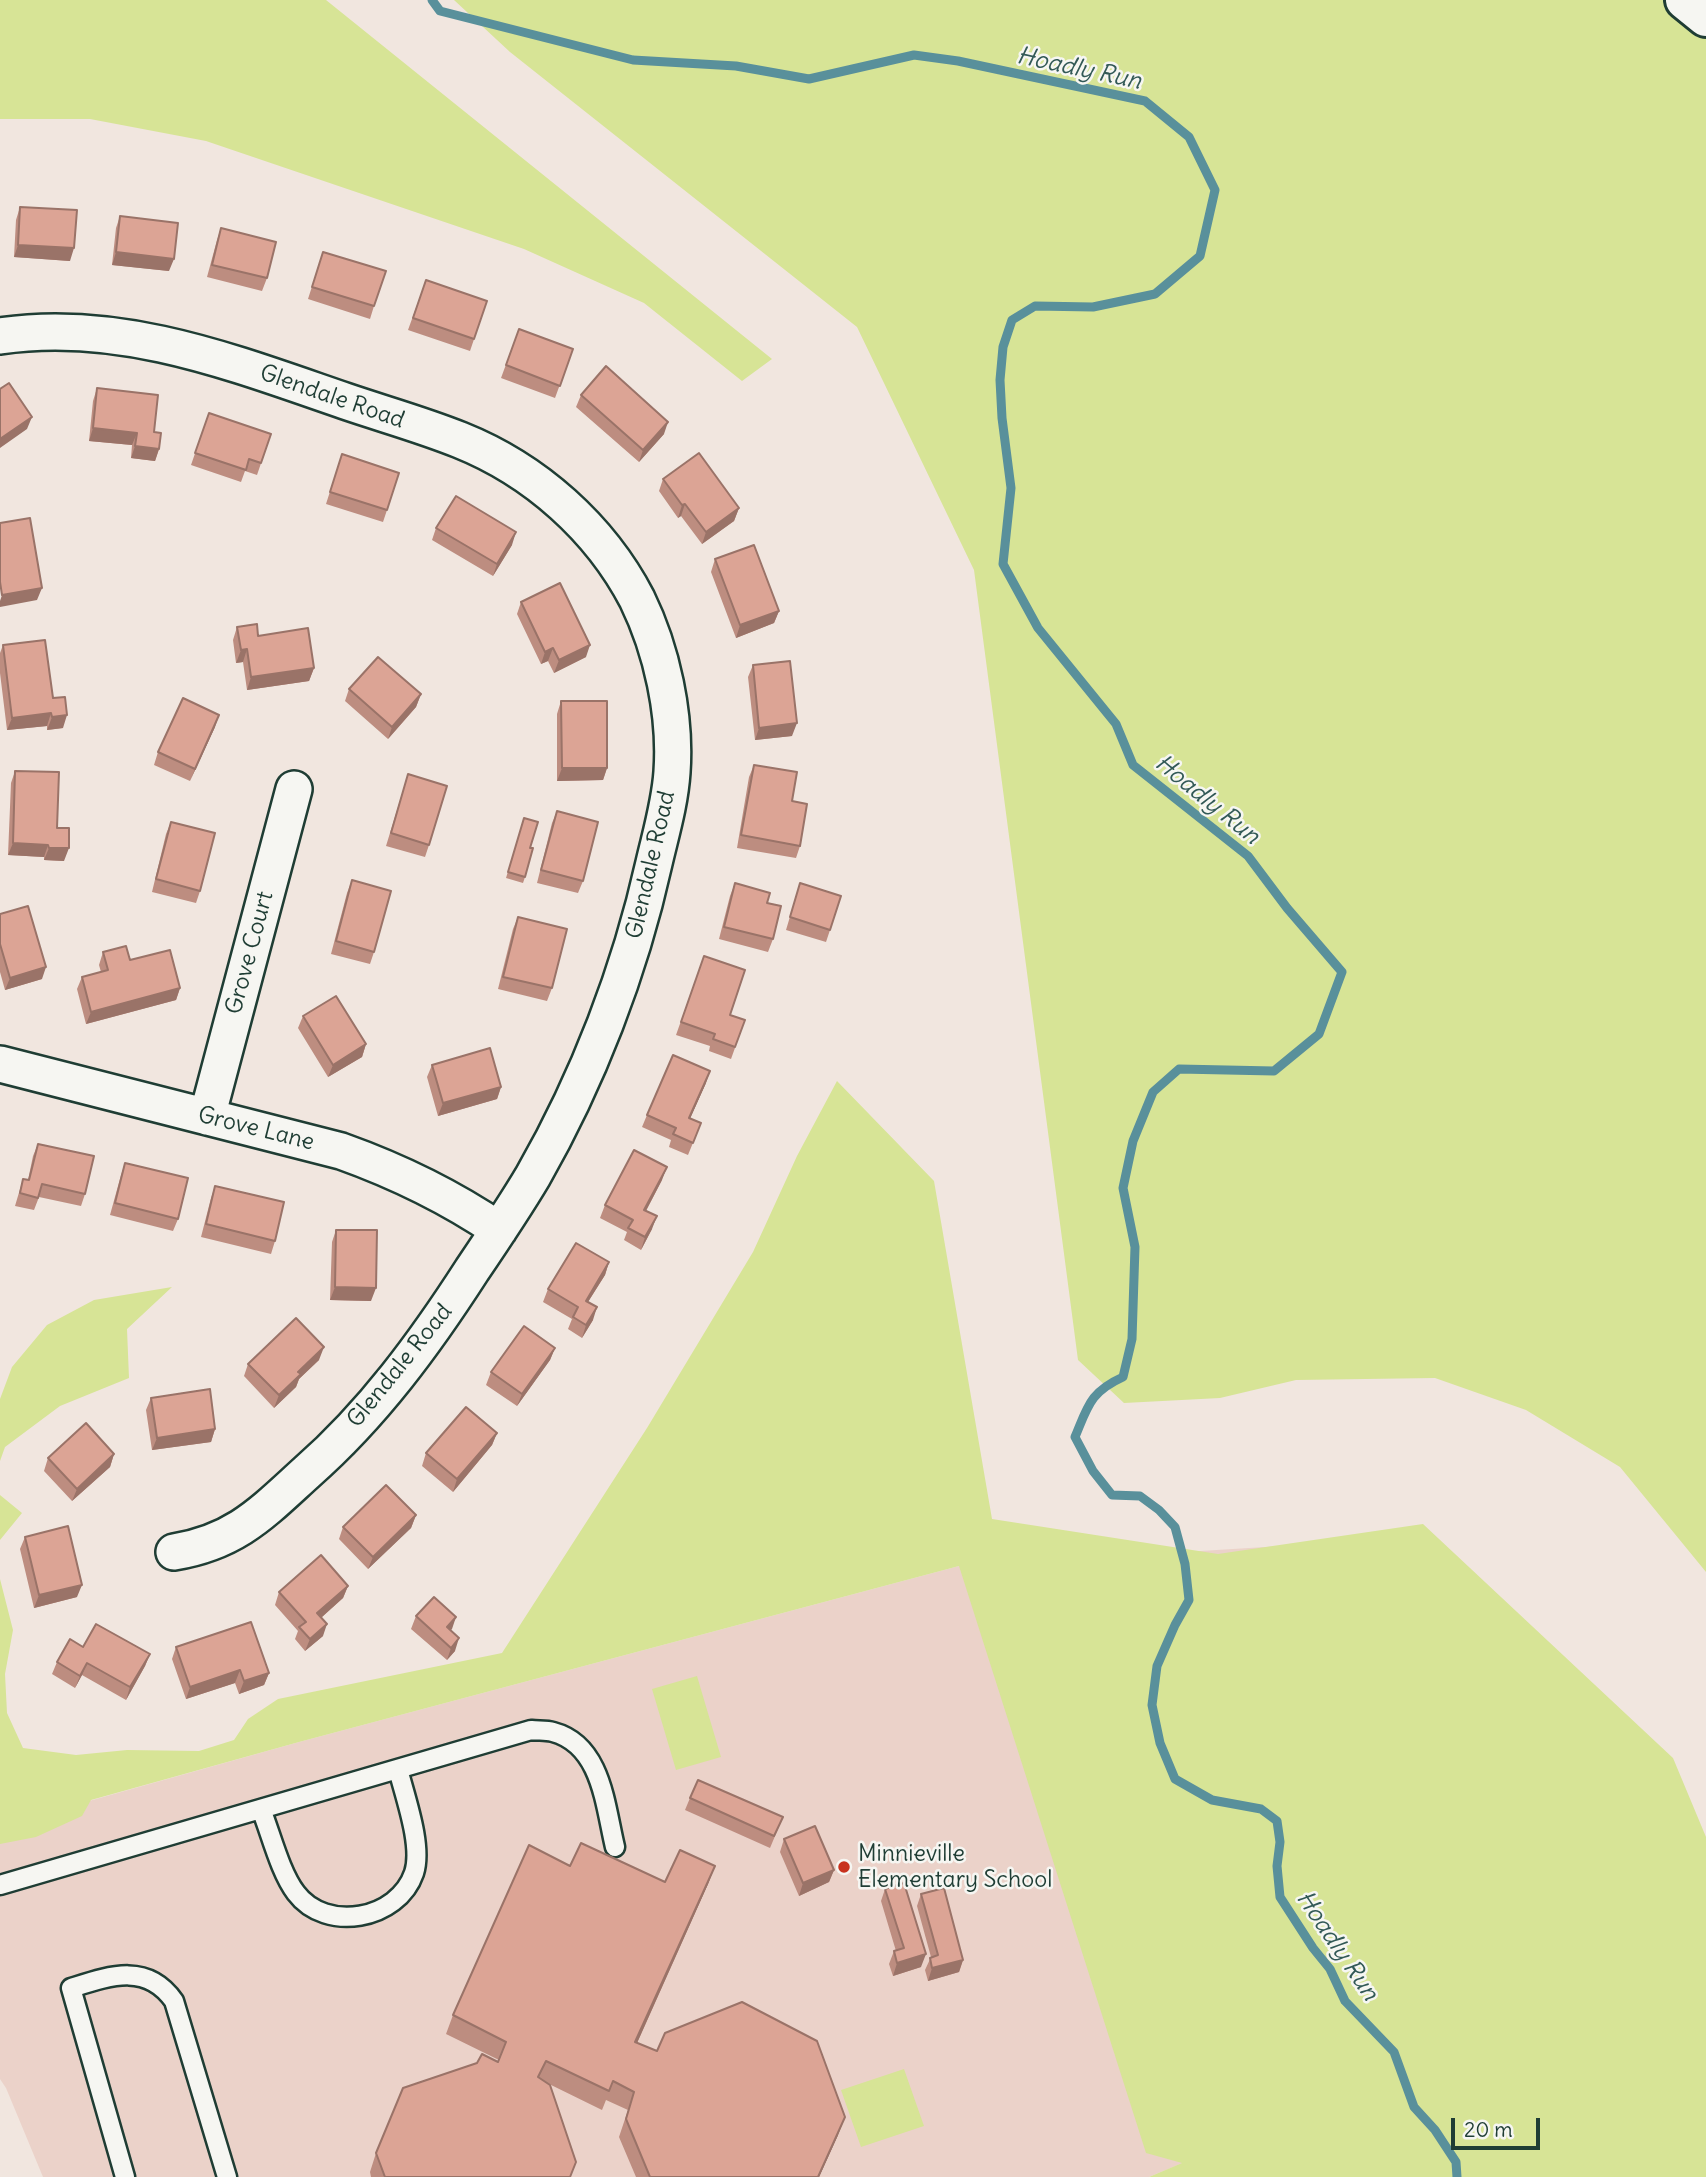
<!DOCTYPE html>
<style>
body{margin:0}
#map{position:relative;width:1706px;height:2177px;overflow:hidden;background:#f1e6df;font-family:Delius,sans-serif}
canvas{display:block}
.scale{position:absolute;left:1451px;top:2118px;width:89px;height:32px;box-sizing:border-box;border:4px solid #1f3d34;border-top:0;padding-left:9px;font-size:21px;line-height:24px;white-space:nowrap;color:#1f3d34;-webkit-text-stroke:5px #f6f6f2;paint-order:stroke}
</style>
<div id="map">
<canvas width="1706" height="2177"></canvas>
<div class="scale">20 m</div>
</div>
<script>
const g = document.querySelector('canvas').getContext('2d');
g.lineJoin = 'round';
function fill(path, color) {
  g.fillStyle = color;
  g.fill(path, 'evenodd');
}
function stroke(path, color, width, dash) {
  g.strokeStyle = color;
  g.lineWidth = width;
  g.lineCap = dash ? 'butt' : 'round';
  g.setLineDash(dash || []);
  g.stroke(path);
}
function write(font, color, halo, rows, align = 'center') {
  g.font = font + ' Delius,sans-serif';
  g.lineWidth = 5;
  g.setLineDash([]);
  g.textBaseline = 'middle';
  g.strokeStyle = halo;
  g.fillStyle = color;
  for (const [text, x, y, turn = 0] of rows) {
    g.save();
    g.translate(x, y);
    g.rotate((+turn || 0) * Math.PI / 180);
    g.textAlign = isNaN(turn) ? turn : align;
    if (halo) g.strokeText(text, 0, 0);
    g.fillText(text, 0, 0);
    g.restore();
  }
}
fill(new Path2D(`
 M1426,1537L1706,1945L1149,2177H43L6,2088L0,2079V1826L299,1742L959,1566Z`), '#ebd2c9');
fill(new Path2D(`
 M0,0H326L772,359L742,381L644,303L524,249L206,141L90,119H0Z
 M454,0H1706V1572L1620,1467L1526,1410L1435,1378L1296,1380L1220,1398L1124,1403L1078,1360L974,570L857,327L510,52Z
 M837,1081L934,1181L992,1519L1218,1554L1423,1524L1673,1758L1706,1837V2177H1149L1182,2163L1146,2153L959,1566L299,1742L91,1800L82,1816L36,1837L0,1844V1579L13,1630L5,1674L7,1713L23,1748L76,1755L127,1750L199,1751L234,1740L248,1719L278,1699L502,1653L647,1428L753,1252L797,1156Z
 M172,1287L127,1329L129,1378L60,1406L5,1447L0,1461V1399L12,1367L47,1325L94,1300Z
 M0,1495L22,1513L0,1540Z
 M697,1676L721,1757L676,1770L652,1689Z
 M904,2069L924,2126L861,2147L841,2090Z`), '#d7e496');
stroke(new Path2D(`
 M432,0L440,11L633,60L736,66L809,79L914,55L958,61L1145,101L1189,137L1215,190L1200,256L1155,294L1093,307L1035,306L1012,320L1003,347L1000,380L1002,418L1011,488L1003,564L1038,628L1116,724L1133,765L1248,856L1287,908L1342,972L1319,1034L1274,1071L1179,1069L1153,1092L1133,1141L1123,1188L1135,1247L1132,1339L1123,1377C1090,1392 1088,1406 1075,1437L1093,1471L1112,1495L1140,1496L1159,1510L1175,1527L1185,1564L1189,1600L1175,1625L1157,1666L1152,1705L1160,1743L1175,1779L1212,1800L1261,1809L1277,1821L1280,1842L1277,1866L1280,1897L1313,1948L1330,1969L1345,2001L1394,2052L1414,2107L1435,2130L1456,2162L1457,2177`), '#59909b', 9);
const service = new Path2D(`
 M261,1809C271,1834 280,1872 296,1893C326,1933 398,1920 414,1873C423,1846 405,1797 398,1769
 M0,1885L531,1730C538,1731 546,1730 553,1732C602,1745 605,1806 615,1847
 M125,2177L71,1988C109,1976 147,1962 174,2001L227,2177`);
const minor = new Path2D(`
 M0,336C120,318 234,363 345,401C383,414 423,425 460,440C535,470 600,528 637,599C662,650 676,715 672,772C670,803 661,833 654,863C630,971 588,1080 533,1176C514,1208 493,1239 472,1270C425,1343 373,1414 307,1472C263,1512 236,1542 174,1552
 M0,1064L341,1151C397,1171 449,1196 499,1230
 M207,1117L294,789`);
const tertiary = new Path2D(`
 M1685,0L1706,17`);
stroke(service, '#1f3d34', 23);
stroke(minor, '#1f3d34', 40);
stroke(tertiary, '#1f3d34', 44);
stroke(service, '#f6f6f2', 18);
stroke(minor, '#f6f6f2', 35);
stroke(tertiary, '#f6f6f2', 38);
fill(new Path2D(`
 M20,207L70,261L14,257L16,220Z
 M120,216L169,271L112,265L116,228Z
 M221,228L267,278L262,291L207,277L217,240Z
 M323,252L374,306L370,319L308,299Z
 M426,280L487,301L470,351L408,330Z
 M519,329L573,349L555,398L501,378Z
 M97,388L154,432L159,449L155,461L131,458L132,445L89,441L93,401Z
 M581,395L664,434L639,462L576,407Z
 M209,413L271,434L257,475L245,471L241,482L191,465Z
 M342,454L387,510L383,522L326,504Z
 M663,479L739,508L734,521L702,544L681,516L678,518L659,491Z
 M436,528L512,545L493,576L432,540Z
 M715,559L779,611L774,623L736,638L711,572Z
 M521,602L586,657L554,673L548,661L541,664L517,614Z
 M237,627L314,668L309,681L247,690L243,662L236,663L233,640Z
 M3,645L53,698L63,728L47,730V726L7,730L0,673V653Z
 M753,665L792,736L755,740L748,677Z
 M349,689L421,694L416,707L388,739L345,701Z
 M561,701L607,768L603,780L557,781V714Z
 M215,727L190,781L154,765L158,752Z
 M754,765L800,846L796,858L737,848L749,777Z
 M15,771L57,828L64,861L44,860V857L8,855L11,783Z
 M408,774L429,845L425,857L386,846Z
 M557,811L583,881L578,893L537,883L552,823Z
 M171,822L200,891L196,903L152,892L166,834Z
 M522,825L530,848L525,877L523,883L506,878Z
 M352,880L374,952L370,964L331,954L347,893Z
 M735,883L767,903L773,939L768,952L719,939L730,896Z
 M800,883L830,930L826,942L786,930Z
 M0,914L42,979L5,990L0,972Z
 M518,917L552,988L547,1001L498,989L513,929Z
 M103,952L130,960L180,988L176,1000L86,1024L77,989L82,977L101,972L99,965Z
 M704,956L730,1015L745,1020L731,1059L709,1051L710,1046L676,1035Z
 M303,1016L366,1044L362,1057L328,1077L298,1028Z
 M432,1065L501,1087L497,1099L438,1116L427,1077Z
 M706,1083L690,1118L701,1123L688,1155L669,1147L671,1140L642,1127L647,1115Z
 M38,1144L85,1194L81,1206L39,1197L34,1210L15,1206L23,1179L28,1180L33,1156Z
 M125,1163L178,1219L173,1231L110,1215L121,1175Z
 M662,1180L646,1211L652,1229L641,1250L624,1240L627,1232L600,1218L605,1205Z
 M215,1186L275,1241L271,1254L201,1237L211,1198Z
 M336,1230L371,1301L330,1300L332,1242Z
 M609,1262L605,1275L588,1302L593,1320L582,1338L568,1329L572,1319L543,1302L548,1289Z
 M555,1348L550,1360L517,1406L486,1385L491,1372Z
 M319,1360L299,1379L296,1387L274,1408L244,1376L248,1364Z
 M151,1398L215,1429L211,1442L152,1450L146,1410Z
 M497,1433L492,1445L453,1492L422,1466L426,1453Z
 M114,1454L110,1467L72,1501L44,1471L48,1458Z
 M416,1515L411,1528L368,1569L339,1539L343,1527Z
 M25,1537L77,1597L34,1608L20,1549Z
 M348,1586L343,1598L322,1617L323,1636L305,1651L295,1639L298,1631L275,1605L279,1592Z
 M416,1616L456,1617L450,1630L455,1651L447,1660L411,1629Z
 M83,1647L150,1654L145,1666L126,1700L82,1675L75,1688L52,1674L57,1662Z
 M176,1647L269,1673L264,1685L239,1694L235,1683L186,1699L172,1659Z
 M690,1798L783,1817L770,1848L685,1810Z
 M784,1839L834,1870L829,1882L799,1896L780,1852Z
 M570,1866L665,1882L715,1866L708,1884L637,2043L838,2135L819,2177H636L619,2137L628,2110L606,2100L602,2110L547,2083L571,2177H371L370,2172L376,2153L498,2062L499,2060L446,2034L453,2015Z
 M885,1889L921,1967L893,1976L889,1964L894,1951H896L881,1901Z
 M921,1894L963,1960L959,1972L928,1981L925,1970L931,1957L917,1906Z`), '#bd8d80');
fill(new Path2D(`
 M18,245L74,248L70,261L14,257Z
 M116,252L174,259L169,271L112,265Z
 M32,417L27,429L0,448V439Z
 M668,422L664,434L639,462L643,450Z
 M93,428L137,433L132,445L89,441Z
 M135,446L159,449L155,461L131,458Z
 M685,504L681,516L678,518L682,505Z
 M739,508L734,521L702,544L706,532Z
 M516,532L512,545L493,576L497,564Z
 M42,588L37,600L0,607V601L2,595Z
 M779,611L774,623L736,638L740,625Z
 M590,645L586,657L554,673L559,660Z
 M553,648L548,661L541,664L545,652Z
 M247,649L243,662L236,663L241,650Z
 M314,668L309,681L247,690L251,677Z
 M421,694L416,707L388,739L392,727Z
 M51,713L47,726L7,730L12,718Z
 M67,715L63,728L47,730L52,717Z
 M219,715L215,727L190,781L195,769Z
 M797,723L792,736L755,740L759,728Z
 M562,768H607L603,780L557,781Z
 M13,843L48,845L44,857L8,855Z
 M49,848H69L64,861L44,860Z
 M46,967L42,979L5,990L10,978Z
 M180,988L176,1000L86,1024L91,1012Z
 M366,1044L362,1057L328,1077L333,1065Z
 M710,1071L706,1083L685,1130L689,1118Z
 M501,1087L497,1099L438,1116L443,1103Z
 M667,1167L662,1180L640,1222L644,1210Z
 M657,1216L652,1229L641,1250L645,1237Z
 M609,1262L605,1275L581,1313L586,1301Z
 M335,1287L376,1288L371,1301L330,1300Z
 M597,1307L593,1320L582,1338L586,1325Z
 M324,1347L319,1360L299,1379L296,1387L274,1408L279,1395L298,1372Z
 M555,1348L550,1360L517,1406L522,1394Z
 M215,1429L211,1442L152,1450L157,1438Z
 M497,1433L492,1445L453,1492L457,1479Z
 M114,1454L110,1467L72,1501L77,1489Z
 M416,1515L411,1528L368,1569L373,1557Z
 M82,1585L77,1597L34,1608L39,1595Z
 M348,1586L343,1598L313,1625L317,1613Z
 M456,1617L452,1629L442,1639L447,1627Z
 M327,1624L323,1636L305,1651L310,1639Z
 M459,1638L455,1651L447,1660L451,1648Z
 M150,1654L145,1666L126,1700L130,1687Z
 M87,1663L82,1675L75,1688L80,1676Z
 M240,1670L235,1683L186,1699L190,1687Z
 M269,1673L264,1685L239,1694L244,1681Z
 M715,1866L708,1884L629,2061L635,2042Z
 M834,1870L829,1882L799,1896L803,1883Z
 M926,1954L921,1967L893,1976L897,1963Z
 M963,1960L959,1972L928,1981L932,1968Z
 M845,2117L838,2135L819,2177H818Z`), '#9a7368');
const building = new Path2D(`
 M20,207L77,210L74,248L18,245Z
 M120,216L178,223L174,259L116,252Z
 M221,228L276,242L267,278L212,265Z
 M323,252L386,271L374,306L312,287Z
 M426,280L487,301L474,339L413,318Z
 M519,329L573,349L560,386L506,365Z
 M606,366L668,422L643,450L581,395Z
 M9,383L32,417L0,439V389Z
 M97,388L158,395L154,432L161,433L159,449L135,446L137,433L93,428Z
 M209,413L271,434L261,463L249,459L246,470L195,453Z
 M699,453L739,508L706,532L685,504L682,505L663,479Z
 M342,454L399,473L387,510L330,492Z
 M456,496L516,532L497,564L436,528Z
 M30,518L42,588L2,595L0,582V523Z
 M754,545L779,611L740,625L715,559Z
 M560,583L590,645L559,660L553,648L545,652L521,602Z
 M257,624L258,636L308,628L314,668L251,677L247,649L241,650L237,627Z
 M45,640L53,698L65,697L67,715L52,717L51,713L12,718L3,645Z
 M378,657L421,694L392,727L349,689Z
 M790,661L797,723L759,728L753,665Z
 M183,698L219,715L195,769L158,752Z
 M561,701H607V768H562Z
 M754,765L797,772L792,801L807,804L800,846L741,835Z
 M15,771L59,772L57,828H69V848H49L48,845L13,843Z
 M408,774L447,786L429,845L391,833Z
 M557,811L598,822L583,881L541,870Z
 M524,818L538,822L530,848H533L525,877L508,872Z
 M171,822L215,833L200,891L156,879Z
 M352,880L391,891L374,952L336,941Z
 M735,883L770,893L767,903L781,906L773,939L724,927Z
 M800,883L841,896L830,930L790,917Z
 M28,906L46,967L10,978L0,944V914Z
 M518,917L567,929L552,988L503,977Z
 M126,946L130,960L170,950L180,988L91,1012L82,977L108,970L103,952Z
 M704,956L745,970L730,1015L745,1020L735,1047L713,1039L715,1034L681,1022Z
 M336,996L366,1044L333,1065L303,1016Z
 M490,1048L501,1087L443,1103L432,1065Z
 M673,1055L710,1071L689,1118L701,1123L693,1143L673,1134L676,1128L647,1115Z
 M38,1144L94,1156L85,1194L42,1184L38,1198L20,1193L23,1179L29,1180Z
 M634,1150L667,1167L644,1210L657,1216L645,1237L628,1228L633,1220L605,1205Z
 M125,1163L188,1178L178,1219L115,1203Z
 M215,1186L284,1202L275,1241L206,1224Z
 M336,1230H377L376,1288L335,1287Z
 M576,1243L609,1262L586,1301L597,1307L586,1325L573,1317L578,1307L548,1289Z
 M296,1318L324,1347L298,1372L301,1374L279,1395L248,1364Z
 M524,1326L555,1348L522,1394L491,1372Z
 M210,1389L215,1429L157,1438L151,1398Z
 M466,1407L497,1433L457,1479L426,1453Z
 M86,1423L114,1454L77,1489L48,1458Z
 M386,1485L416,1515L373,1557L343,1527Z
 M68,1526L82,1585L39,1595L25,1537Z
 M321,1555L348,1586L317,1613L327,1624L310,1639L299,1627L306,1622L279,1592Z
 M434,1597L456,1617L447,1627L459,1638L451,1648L416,1616Z
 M251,1622L269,1673L244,1681L240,1670L190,1687L176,1647Z
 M96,1624L150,1654L130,1687L87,1663L80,1676L57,1662L70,1639L83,1647Z
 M698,1780L783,1817L774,1836L690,1798Z
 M815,1826L834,1870L803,1883L784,1839Z
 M581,1843L665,1882L680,1850L715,1866L635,2042L657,2051L665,2033L742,2002L817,2041L845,2117L818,2177H650L626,2119L634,2092L613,2081L609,2091L546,2061L538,2077L550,2085L576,2162L570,2177H385L376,2153L403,2088L477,2063L482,2054L498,2062L506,2042L453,2015L529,1845L570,1866Z
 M904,1883L926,1954L897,1963L894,1951L904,1948L885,1889Z
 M944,1888L963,1960L932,1968L930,1958L938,1955L921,1894Z`);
fill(building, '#dca495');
stroke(building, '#9a7368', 2);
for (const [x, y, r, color] of [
 [844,1867,7,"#c8321e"]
]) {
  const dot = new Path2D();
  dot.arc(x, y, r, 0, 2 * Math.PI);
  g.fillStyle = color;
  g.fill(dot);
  stroke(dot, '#f6f6f2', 2.5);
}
write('23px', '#1f3d34', '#f6f6f2', [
 ["Glendale Road",332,397,19],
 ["Glendale Road",651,865,-77],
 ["Grove Court",250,953,-75],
 ["Grove Lane",256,1129,14],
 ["Glendale Road",400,1366,-51]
]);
write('23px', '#1f3d34', '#f6f6f2', [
 ["Minnieville",858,1854],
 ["Elementary School",858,1880]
], 'left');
write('italic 24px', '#325956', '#f6f6f2', [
 ["Hoadly Run",1079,69,12],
 ["Hoadly Run",1207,800,39],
 ["Hoadly Run",1337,1946,56]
]);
</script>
